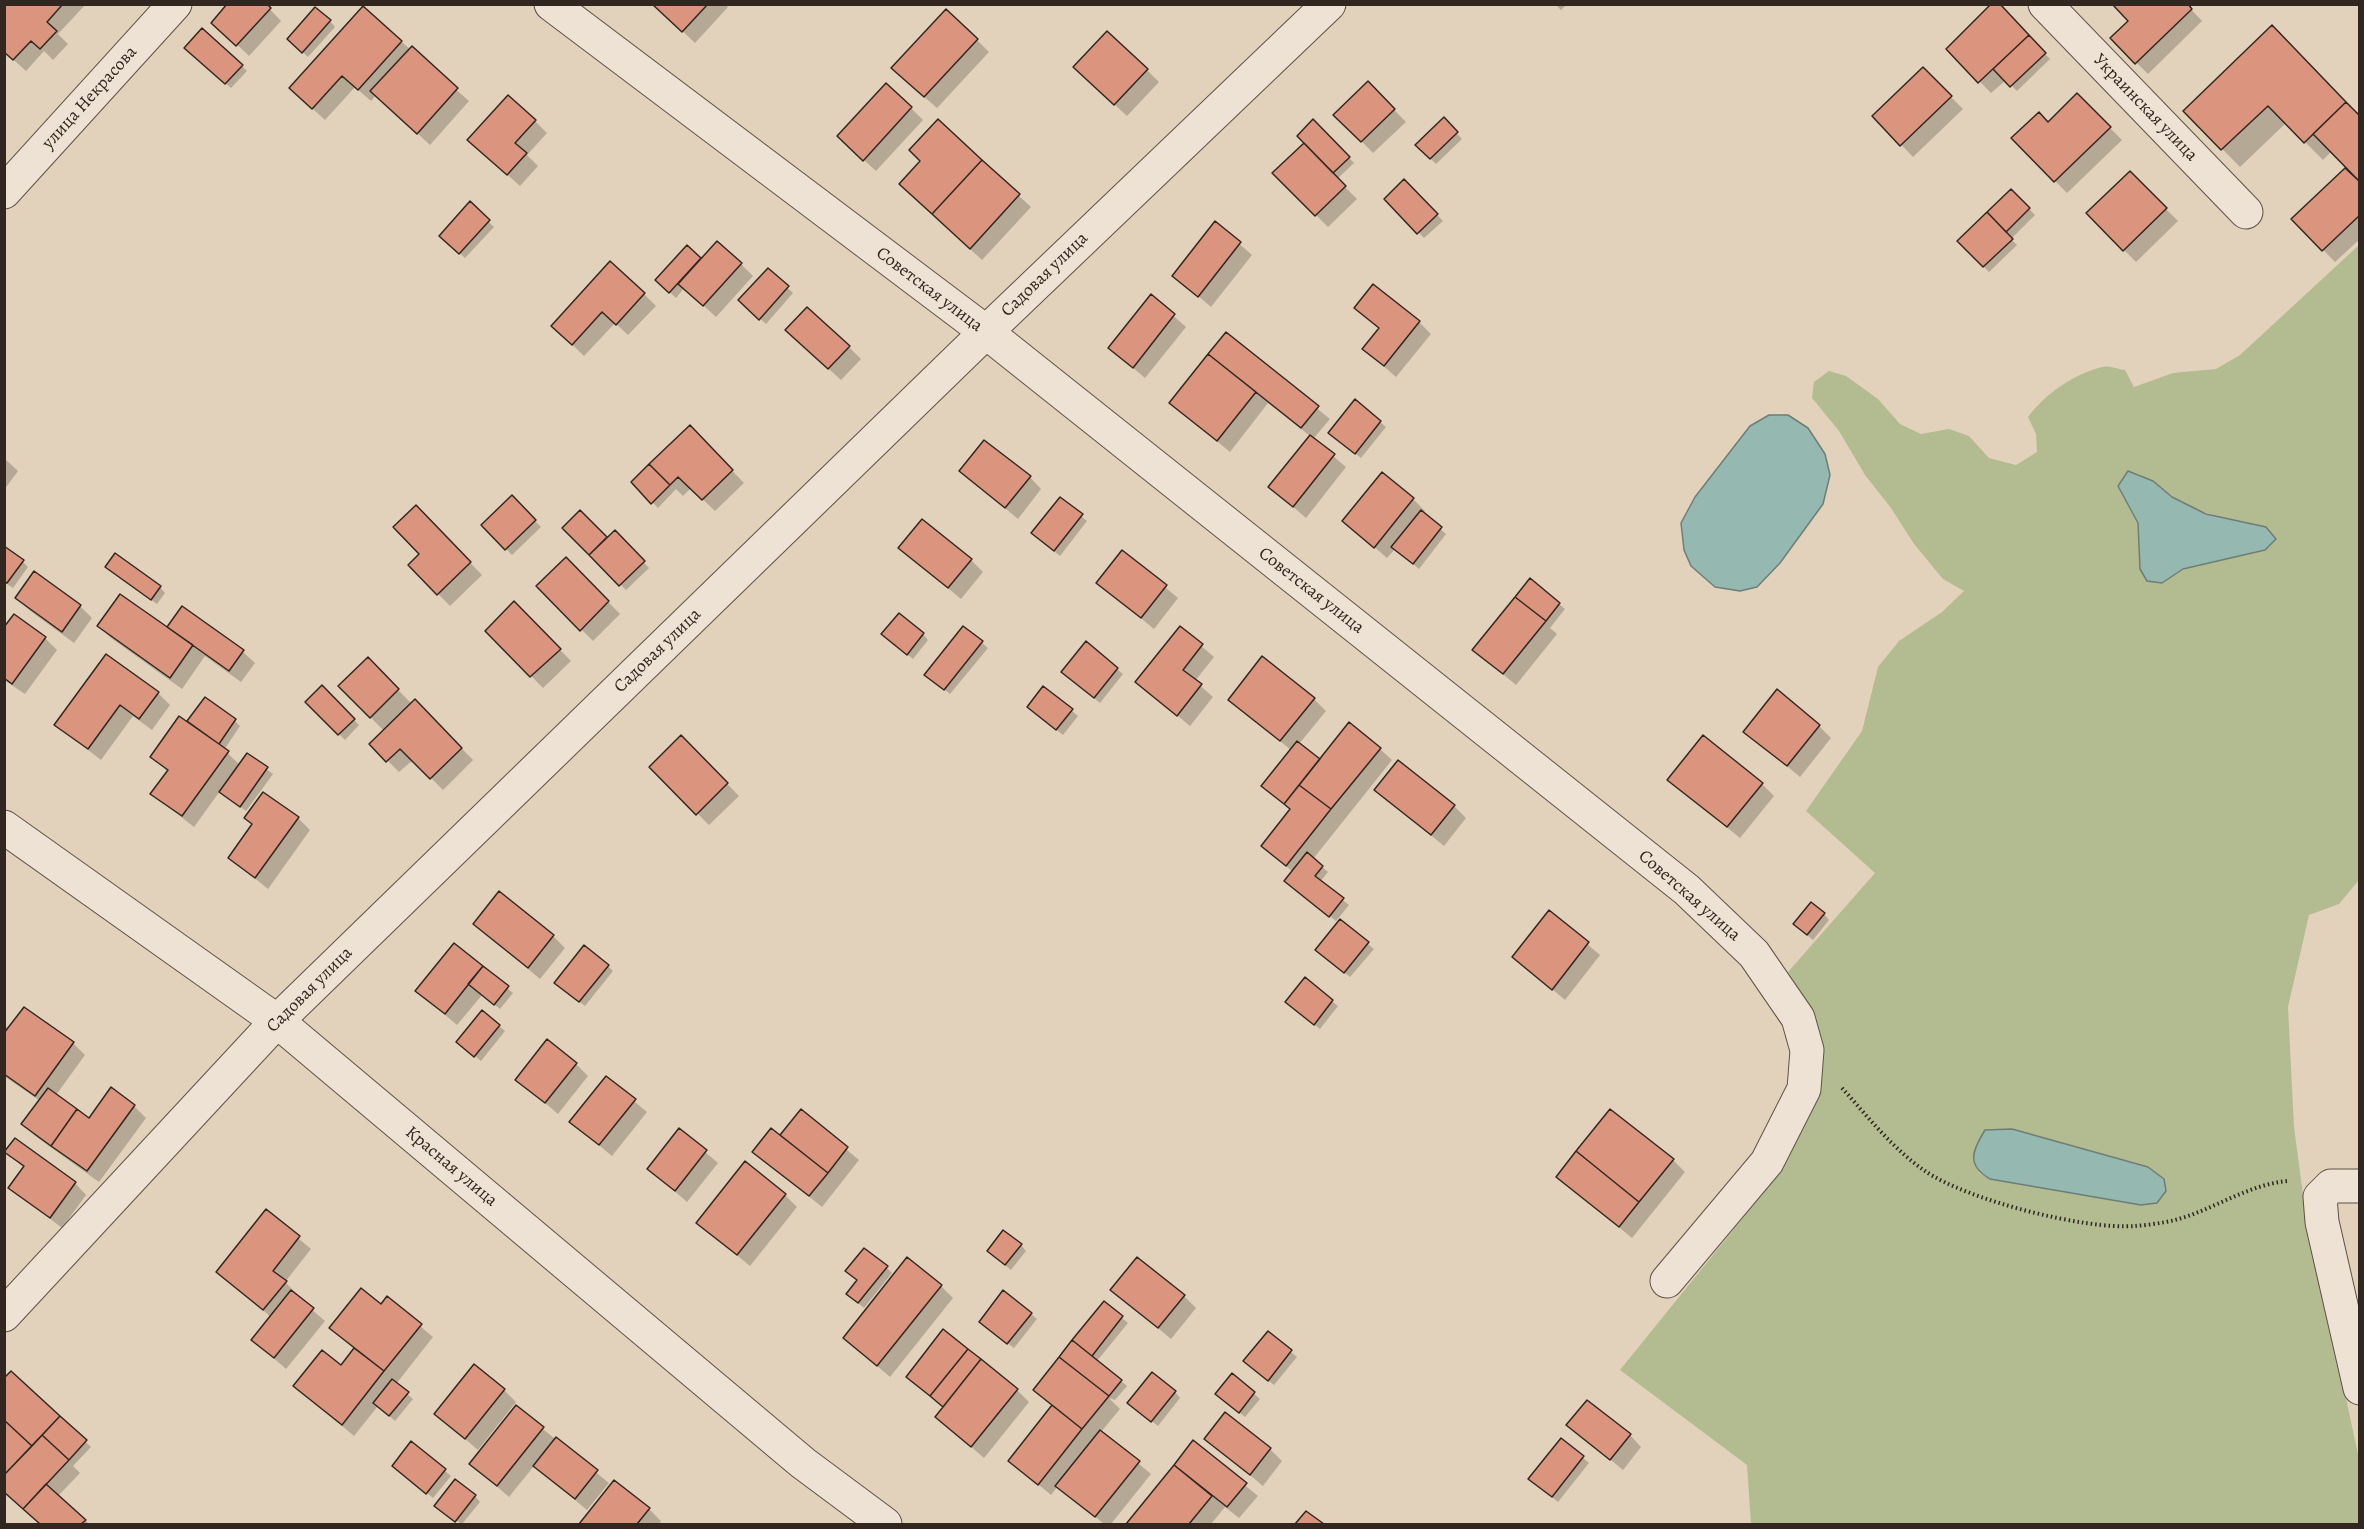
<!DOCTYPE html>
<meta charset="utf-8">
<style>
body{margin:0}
#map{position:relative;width:2364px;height:1529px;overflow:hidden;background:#e3d2bb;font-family:Alegreya,serif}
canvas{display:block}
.frame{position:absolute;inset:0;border:6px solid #322720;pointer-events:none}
</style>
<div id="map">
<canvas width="2364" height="1529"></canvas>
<div class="frame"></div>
</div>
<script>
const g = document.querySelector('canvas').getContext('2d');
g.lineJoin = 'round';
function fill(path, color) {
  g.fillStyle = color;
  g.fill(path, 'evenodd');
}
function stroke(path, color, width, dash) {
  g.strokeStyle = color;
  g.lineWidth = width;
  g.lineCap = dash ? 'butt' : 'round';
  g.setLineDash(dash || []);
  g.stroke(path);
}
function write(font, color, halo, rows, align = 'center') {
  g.font = font + ' Alegreya,serif';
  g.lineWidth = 4.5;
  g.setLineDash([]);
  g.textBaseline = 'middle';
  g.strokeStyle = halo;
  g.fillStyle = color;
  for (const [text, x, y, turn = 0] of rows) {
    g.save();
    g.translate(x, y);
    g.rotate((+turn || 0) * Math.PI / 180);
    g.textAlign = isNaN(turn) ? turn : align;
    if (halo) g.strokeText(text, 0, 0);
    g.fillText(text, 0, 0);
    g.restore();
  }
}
fill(new Path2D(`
 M2359,245V880L2339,904L2309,915L2288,1007L2294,1127L2304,1202L2359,1459V1524H1751L1747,1465L1620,1370L1768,1187L1791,1150L1809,1010L1788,972L1875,873L1806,811L1862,731L1878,667L1899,641L1942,612L1964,591L1943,579L1914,544L1891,508L1865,475L1839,431L1812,398L1814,382L1829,371L1846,376L1878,399L1900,424L1921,434L1949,429L1969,436L1989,458L2016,465L2037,452L2036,434L2028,417C2045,394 2074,374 2102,367C2109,365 2118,369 2125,370L2134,387L2173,373L2216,369L2240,355ZM2138,474C2152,480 2160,490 2173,498C2201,515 2234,520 2266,527L2217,559L2183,569L2162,583L2147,581L2140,569ZM1978,1172L2141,1205L1990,1179Z`), '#b3bc91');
const water = new Path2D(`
 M1769,415H1788L1808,428L1825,454L1830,475L1823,504L1780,563L1757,587L1740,591L1715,587L1691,566L1684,550L1681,523L1695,497L1750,426Z
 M2128,471L2153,481L2172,497L2206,514L2266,527L2276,539L2265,550L2183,569L2162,583L2147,581L2140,569L2138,523L2118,486Z
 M2012,1129L2148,1167L2164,1179L2166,1191L2157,1203L2141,1205L1990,1179C1966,1165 1972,1151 1985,1130Z`);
fill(water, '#95b8b1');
stroke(water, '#6d7e77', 1.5);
fill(new Path2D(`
 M4,4H86L58,34L68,44L53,60L44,51L26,71L4,51Z
 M265,4L281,21L249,56L223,31Z
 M654,4H725L728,7L695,43Z
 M1555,4H1567L1561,10Z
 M1998,4L2050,59L2017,91L2006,80L1991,93L1948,49Z
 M2187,5L2202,21L2148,74L2112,38L2130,21Z
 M363,8L469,101L430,145L376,95L371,101L355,87L325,120L303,100Z
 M330,21L335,27L308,57L289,39Z
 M2272,27L2360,118V239L2335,262L2293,219L2347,168L2332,151L2323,160L2286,123L2240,167L2185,111Z
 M977,40L989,52L937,108L905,80Z
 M191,53L242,66L247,71L231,88Z
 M1923,69L1963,109L1913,157L1874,116Z
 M1147,70L1159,82L1127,116L1087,79Z
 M1368,83L1406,122L1373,153L1336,115Z
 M2077,95L2122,140L2067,193L2013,138L2048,123Z
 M911,108L923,120L876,171L851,148Z
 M1444,119L1462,139L1436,164L1417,145Z
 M535,121L547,133L527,155L538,166L520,186L481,151Z
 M938,121L1031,207L982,260L913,196Z
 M1313,121L1354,163L1337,179L1357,199L1328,227L1274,173L1306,143Z
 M2130,173L2178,221L2136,262L2088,213Z
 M1404,181L1443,221L1424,238L1386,199Z
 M2011,191L2035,215L2011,239L2017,245L1989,272L1959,241Z
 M470,204L494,227L465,258L446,241Z
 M1215,223L1252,255L1211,307L1174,275Z
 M687,247L701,260L741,264L753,276L716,317L684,288L676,298L657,280Z
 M768,270L793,293L766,324L740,300Z
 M644,294L656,306L628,335L615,323L584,356L553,326Z
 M1151,296L1186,327L1145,378L1110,348Z
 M1356,308L1419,322L1431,334L1396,377L1364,349L1380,329Z
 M1226,334L1330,419L1313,439L1346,467L1306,518L1270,487L1310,436L1268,403L1230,452L1171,403Z
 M799,342L849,347L861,359L841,380Z
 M1380,422L1386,427L1361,458L1336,438Z
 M690,427L744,483L715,511L691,488L683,496L676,489L658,508L633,482Z
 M4,458L18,471L4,490Z
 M961,471L1030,477L1041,489L1018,519Z
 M1382,474L1413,499L1425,511L1423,514L1446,534L1419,569L1395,549L1387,558L1344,521Z
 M512,497L541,527L512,555L483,525Z
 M1060,499L1087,521L1060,556L1038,538Z
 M416,507L482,575L450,606L410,565L421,554Z
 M580,512L607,539L615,532L649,568L626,590L564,528Z
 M900,548L971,560L983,572L961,599Z
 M1123,552L1178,598L1154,629L1098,583Z
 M566,559L620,614L593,641L538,586Z
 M23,562L28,567L13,588L4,582Z
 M112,572L160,587L165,593L157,604Z
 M17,598L80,606L92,618L74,643L29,610Z
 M514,603L571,661L543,688L487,631Z
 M1559,604L1565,609L1550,628L1557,634L1516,685L1474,650Z
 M182,608L243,652L255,663L241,682L205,656L182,689L111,638L99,626L167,629Z
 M964,628L988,648L950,694L932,680Z
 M1180,628L1214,657L1195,681L1213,697L1190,726L1137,682Z
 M4,630L45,638L57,650L25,694L4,680Z
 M923,634L928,640L913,659L889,640Z
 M1086,644L1123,674L1100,703L1069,678Z
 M368,660L412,704L415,701L473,760L443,790L413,760L399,772L371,744L384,731L340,686Z
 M322,687L359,725L345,740L307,702Z
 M1044,688L1078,716L1063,735L1034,712Z
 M158,693L170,705L152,730L133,716L101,760L56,725Z
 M1230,699H1314L1326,711L1299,744L1320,761L1380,749L1392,760L1313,859L1328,872L1320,882L1349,905L1336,921L1292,886L1293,872L1263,846L1292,810V751Z
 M189,721H235L240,726L224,750L240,765L248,755L273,774L246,811L220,791L194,827L152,794L168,772L152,757L195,729Z
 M1819,726L1831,738L1800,777L1745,731Z
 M681,737L739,796L709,825L651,767Z
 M1669,780L1762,784L1774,796L1740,838Z
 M1376,790L1454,806L1466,818L1444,846Z
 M298,818L310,830L268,889L230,858Z
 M1549,912L1600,955L1565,1000L1514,957Z
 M1824,914L1829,920L1813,940L1801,930Z
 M1340,921L1374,949L1350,977L1322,955Z
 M475,924L553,936L565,948L540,979Z
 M454,945L513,993L500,1009L482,995L457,1025L417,991Z
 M608,966L613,971L585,1006L561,988Z
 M1305,980L1338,1006L1320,1029L1293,1008Z
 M4,1025L10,1029L73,1043L85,1055L56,1095L90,1120L134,1106L146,1118L99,1182L35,1136L23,1124L40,1101L4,1076Z
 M499,1026L505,1031L481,1061L464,1047Z
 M576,1064L588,1076L558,1114L517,1079Z
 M606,1078L647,1112L612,1156L571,1122Z
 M801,1111L859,1160L822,1207L754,1152L780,1137Z
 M679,1130L718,1163L687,1202L649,1169Z
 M6,1152L75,1183L86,1195L62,1228L10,1187L24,1168Z
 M1673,1160L1685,1172L1632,1238L1558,1177Z
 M785,1195L797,1207L750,1266L698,1223Z
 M266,1211L311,1249L285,1282L297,1294L296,1296L325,1321L286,1369L253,1340L271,1317L218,1272Z
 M1021,1245L1026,1251L1011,1270L994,1256Z
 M886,1267L892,1273L864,1308L853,1299L858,1280Z
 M941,1286L953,1298L890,1377L845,1338Z
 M1112,1290L1184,1296L1196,1308L1171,1339Z
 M387,1298L433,1337L396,1384L413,1399L395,1421L378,1406L354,1436L295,1386L341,1367L355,1350L331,1328L381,1307Z
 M1104,1303L1128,1323L1097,1361L1127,1386L1115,1400L1109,1398L1120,1409L1101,1432L1151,1474L1111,1524H1104L1058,1486L1051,1495L1010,1461L1053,1406L1035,1390Z
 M1031,1314L1037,1319L1014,1348L986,1327Z
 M1268,1333L1297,1357L1274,1385L1251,1367Z
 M1232,1375L1260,1399L1245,1417L1217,1394Z
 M908,1377L1017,1390L1029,1402L984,1458L937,1417L944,1408Z
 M4,1380L60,1418L91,1447L73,1466L80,1473L58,1496L89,1524H41L4,1490Z
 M504,1390L516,1402L478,1450L436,1414Z
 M1175,1392L1180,1398L1158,1426L1135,1408Z
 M516,1407L609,1483L587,1510L534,1466L509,1497L471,1464Z
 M1568,1425L1630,1435L1641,1447L1623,1470Z
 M1206,1438L1270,1449L1282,1461L1263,1486Z
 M1562,1440L1589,1463L1558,1502L1536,1484Z
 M412,1443L451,1476L433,1498L399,1471Z
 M1193,1443L1258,1496L1239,1518L1225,1507L1211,1524H1128Z
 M615,1482L649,1509L661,1521L659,1524H581Z
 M475,1496L480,1502L462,1524L442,1511Z`), '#0003');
const building = new Path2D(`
 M4,4H63L47,22L57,31L40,49L31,41L13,60L4,52Z
 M227,4H267L271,8L236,46L211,23Z
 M652,4H708L682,32Z
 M1991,4H2000L2029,35L1978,83L1946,49Z
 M2112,4H2188L2192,9L2135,64L2110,38L2128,21Z
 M363,6L402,41L358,90L342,76L312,109L289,88Z
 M315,7L331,20L302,53L287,39Z
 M946,9L978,39L924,97L891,68Z
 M2272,25L2346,102L2304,143L2268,106L2221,150L2183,111Z
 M202,28L243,65L225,84L184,48Z
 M1107,31L1148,69L1114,105L1073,67Z
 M2029,35L2046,53L2010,87L1993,69Z
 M412,46L458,88L417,134L370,91Z
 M1923,67L1952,96L1900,146L1872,116Z
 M1368,81L1395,109L1361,142L1333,115Z
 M886,83L912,107L863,161L837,136Z
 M2077,93L2111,127L2054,182L2011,138L2039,112L2048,122Z
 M508,95L536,120L515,143L527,153L507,175L467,140Z
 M2346,102L2360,116V182L2313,134Z
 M1444,117L1458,132L1430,159L1415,145Z
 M938,119L982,160L932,214L899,184L920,161L909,150Z
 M1313,119L1350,157L1333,173L1297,136Z
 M1304,143L1346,186L1315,216L1272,173Z
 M982,160L1020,194L970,249L932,214Z
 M2345,168L2360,182V215L2322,251L2291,219Z
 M2130,171L2167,208L2123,251L2086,213Z
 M1404,179L1438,214L1417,234L1384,199Z
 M2011,189L2030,208L2006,232L1987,212Z
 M470,201L490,220L459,254L439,236Z
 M1987,212L2013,239L1983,267L1957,241Z
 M1215,221L1241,242L1198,297L1172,276Z
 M717,241L742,263L703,306L678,284Z
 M687,245L701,258L669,293L655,280Z
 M610,261L645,293L616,325L602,312L572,345L551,326Z
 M768,268L789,286L759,320L738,300Z
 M1373,284L1420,321L1384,366L1362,349L1379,328L1354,308Z
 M1151,294L1175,314L1133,368L1108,348Z
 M807,307L850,346L828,369L785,330Z
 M1226,332L1319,406L1301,428L1208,354Z
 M1208,354L1256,392L1217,441L1169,403Z
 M1355,399L1381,421L1355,454L1328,433Z
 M690,425L733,470L702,500L678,477L670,485L649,464Z
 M1310,435L1335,454L1293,507L1268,487Z
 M984,440L1031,476L1005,508L959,471Z
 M649,464L670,485L651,504L631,482Z
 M1382,472L1414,498L1374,548L1342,521Z
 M512,495L536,520L505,550L481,525Z
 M1060,497L1083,514L1054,551L1031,533Z
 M416,505L471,562L437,595L408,565L419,554L393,527Z
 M580,510L607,537L589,555L562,528Z
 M1421,510L1442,527L1413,564L1391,547Z
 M922,519L972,559L948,588L898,548Z
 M615,530L645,561L619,586L589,555Z
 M4,546L24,560L7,583L4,582Z
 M1122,550L1167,585L1141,618L1096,583Z
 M115,553L161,586L151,600L105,567Z
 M566,557L609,601L580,631L536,586Z
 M34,571L81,605L62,632L15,598Z
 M1530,578L1560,603L1546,621L1515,597Z
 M120,594L193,645L170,678L97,626Z
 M1515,597L1546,621L1503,674L1472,650Z
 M514,601L561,649L530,677L485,631Z
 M182,606L244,650L229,671L167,627Z
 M899,613L924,633L907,655L881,634Z
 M14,614L46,637L12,684L4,678V627Z
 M963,626L983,641L944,690L924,675Z
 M1180,626L1203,644L1183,670L1202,684L1177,716L1135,682Z
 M1086,641L1118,668L1094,698L1061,672Z
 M106,654L159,692L139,719L120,705L88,749L54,725Z
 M1262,656L1315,698L1280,741L1228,700Z
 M368,657L399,689L370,718L338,686Z
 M322,685L355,719L338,735L305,702Z
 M1043,686L1073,709L1056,730L1027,707Z
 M1777,689L1820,725L1787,766L1743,732Z
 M205,697L236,719L219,744L187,721Z
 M415,699L462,748L430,779L400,749L386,762L369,744Z
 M179,716L229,751L182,816L150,794L168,770L150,757Z
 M1349,722L1381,748L1331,809L1299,785Z
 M681,735L728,783L696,815L649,767Z
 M1703,735L1763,783L1727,827L1667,780Z
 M1297,741L1320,759L1284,804L1261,786Z
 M247,753L268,767L240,807L219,792Z
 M1398,760L1455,805L1431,835L1374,790Z
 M1299,785L1331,809L1286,866L1261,846L1290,809L1284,804Z
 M263,792L299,817L255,878L228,858L252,824L244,818Z
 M1307,852L1323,866L1315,876L1344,898L1329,917L1284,881Z
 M499,891L554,935L528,968L473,924Z
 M1811,902L1825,913L1807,935L1793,924Z
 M1549,910L1589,942L1552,990L1512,957Z
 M1340,919L1369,942L1344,973L1315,950Z
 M454,943L483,966L445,1014L415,991Z
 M584,945L609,965L579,1002L554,983Z
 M483,966L509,986L494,1005L468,984Z
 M1305,977L1333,1000L1314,1025L1285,1002Z
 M24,1007L74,1042L35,1096L4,1074V1033Z
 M482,1010L500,1025L474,1057L456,1042Z
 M547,1039L577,1063L545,1103L515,1080Z
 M606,1076L636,1099L599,1145L569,1122Z
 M111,1087L135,1105L87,1171L51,1146L77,1109L89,1118Z
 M48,1088L77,1109L51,1146L21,1124Z
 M801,1109L848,1147L828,1173L780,1135Z
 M1610,1109L1674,1159L1639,1202L1576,1151Z
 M679,1128L707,1150L675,1191L647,1169Z
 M771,1128L828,1173L809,1196L752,1152Z
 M15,1138L76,1182L50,1218L8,1188L24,1166L4,1152Z
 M1576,1151L1639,1202L1619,1227L1556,1177Z
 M745,1161L786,1194L737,1255L696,1223Z
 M266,1209L300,1236L273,1271L287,1281L263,1310L216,1272Z
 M1003,1230L1022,1244L1005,1265L987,1251Z
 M864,1248L888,1266L858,1303L846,1294L857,1280L845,1271Z
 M907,1257L942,1285L877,1366L843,1338Z
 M1137,1257L1185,1295L1158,1328L1110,1290Z
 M361,1288L381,1304L387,1296L422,1324L384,1371L329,1328Z
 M291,1290L314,1308L274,1358L251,1340Z
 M1003,1290L1032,1313L1007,1344L979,1322Z
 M1104,1301L1123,1316L1092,1356L1072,1340Z
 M943,1329L968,1349L930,1396L906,1377Z
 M1268,1331L1292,1350L1268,1381L1243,1361Z
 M1072,1340L1122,1380L1109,1396L1059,1357Z
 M354,1348L384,1371L342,1425L293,1386L322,1350L341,1365Z
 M968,1349L981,1359L943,1407L930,1396Z
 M1059,1357L1109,1396L1082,1429L1033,1390Z
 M981,1359L1018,1389L971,1447L935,1417Z
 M474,1364L505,1389L465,1439L434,1414Z
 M11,1371L60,1416L32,1446L4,1420V1378Z
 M1152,1372L1176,1391L1151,1422L1127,1403Z
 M1232,1373L1255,1392L1239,1413L1215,1394Z
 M392,1379L409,1392L389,1416L373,1403Z
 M1587,1400L1631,1434L1610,1460L1566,1425Z
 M516,1405L544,1427L497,1486L469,1464Z
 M1052,1405L1082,1429L1038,1485L1008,1461Z
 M1225,1412L1271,1448L1250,1475L1204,1439Z
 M60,1416L87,1440L69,1460L42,1435Z
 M4,1420L32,1446L4,1475Z
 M1100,1430L1140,1461L1095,1517L1055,1486Z
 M42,1435L69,1460L23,1509L4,1492V1475Z
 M556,1437L598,1470L575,1499L533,1466Z
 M1561,1438L1584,1456L1552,1497L1528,1479Z
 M1193,1440L1247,1483L1227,1507L1174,1465Z
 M411,1441L446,1469L426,1494L392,1466Z
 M1174,1465L1212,1496L1189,1524H1126Z
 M455,1479L476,1495L455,1522L434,1506Z
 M614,1480L650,1508L637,1524H579Z
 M46,1484L86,1520L81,1524H40L23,1509Z
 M1306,1511L1324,1524H1295Z`);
fill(building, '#db947e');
stroke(building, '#322720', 1.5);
const minor = new Path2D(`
 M551,4L986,332L1687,890L1754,954L1798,1018L1807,1050L1804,1089L1767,1162L1667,1281
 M2045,4L2246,212
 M4,192L175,4
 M4,827L277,1021L803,1463L885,1524
 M2360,1186H2331L2320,1197L2322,1222L2360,1388
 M4,1315L277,1021L986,332L1329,4`);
stroke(minor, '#5e5247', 35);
stroke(new Path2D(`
 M1842,1088C1868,1117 1893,1149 1925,1171C1967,1200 2085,1230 2135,1226C2148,1225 2163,1223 2175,1220C2213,1210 2247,1185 2287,1181`), '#322720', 4, [1.5, 3]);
stroke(minor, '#ede2d3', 33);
write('18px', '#322720', '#ede2d3', [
 ["улица Некрасова",90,98,-48],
 ["Украинская улица",2145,108,46],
 ["Садовая улица",1045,275,-44],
 ["Советская улица",929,290,37],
 ["Советская улица",1311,591,38],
 ["Садовая улица",658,651,-44],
 ["Советская улица",1689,896,41],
 ["Садовая улица",310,990,-45],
 ["Красная улица",451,1167,40]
]);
</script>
